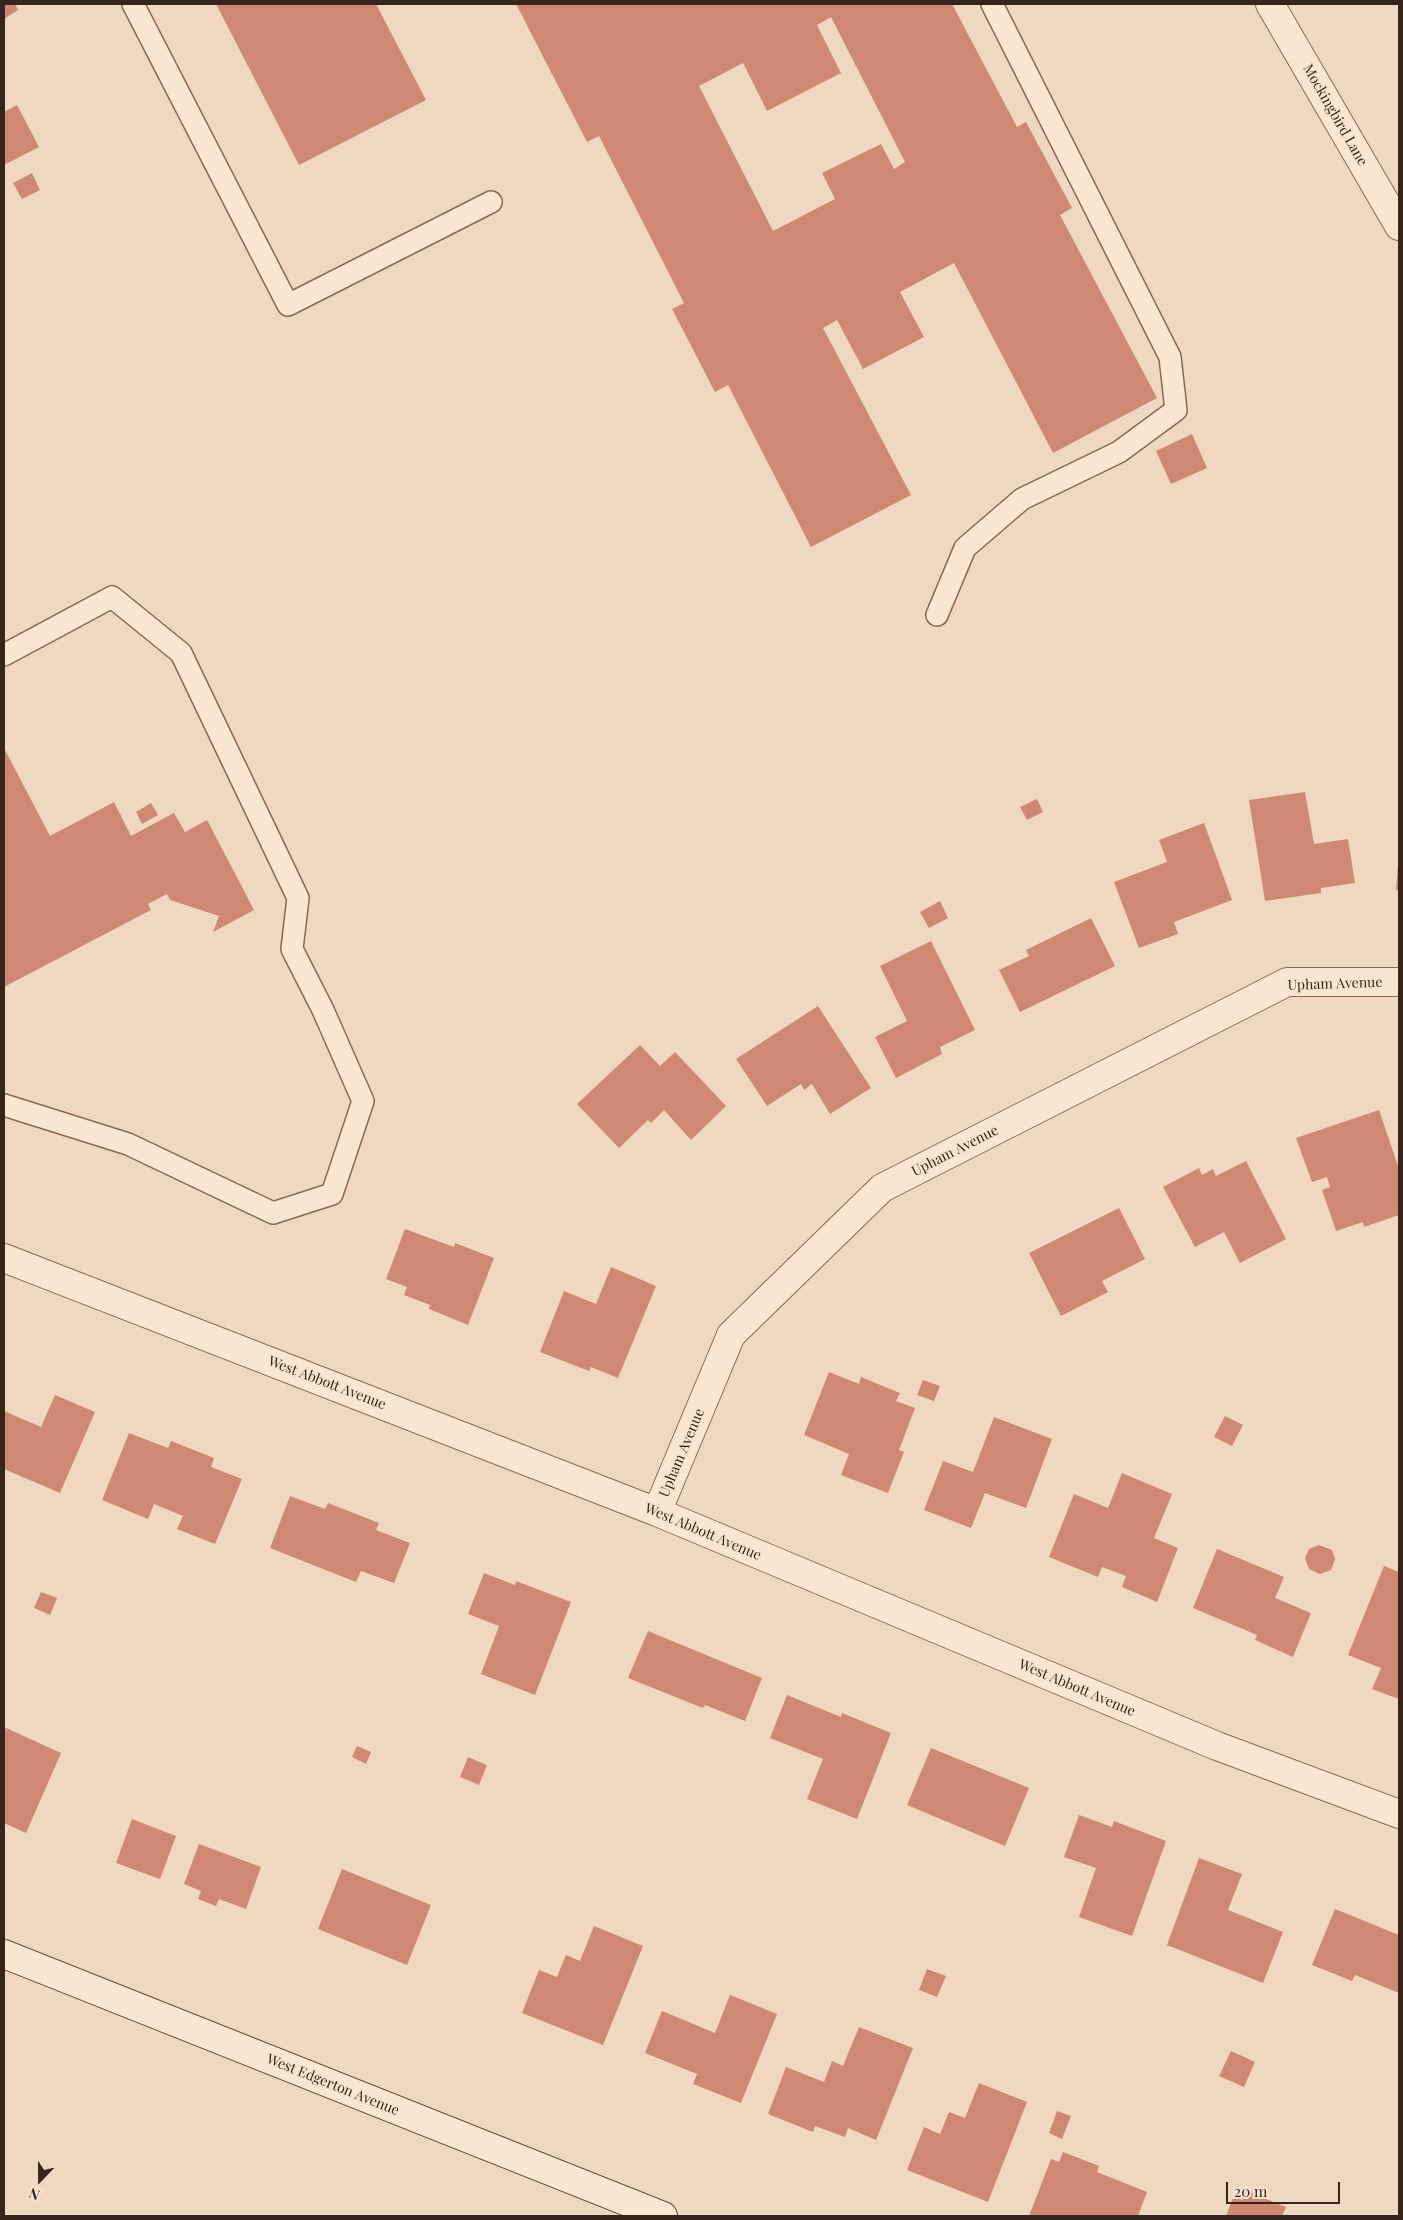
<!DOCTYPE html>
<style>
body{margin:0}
#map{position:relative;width:1403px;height:2220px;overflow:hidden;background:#efd8bf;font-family:"Playfair Display",serif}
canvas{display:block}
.frame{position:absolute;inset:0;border:5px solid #37241c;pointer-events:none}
.north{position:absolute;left:15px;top:2155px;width:50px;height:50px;-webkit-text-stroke:4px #f6e4cf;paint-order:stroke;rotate:202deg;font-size:14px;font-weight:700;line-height:20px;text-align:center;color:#37241c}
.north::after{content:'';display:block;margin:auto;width:18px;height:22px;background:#37241c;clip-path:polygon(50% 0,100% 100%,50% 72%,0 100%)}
.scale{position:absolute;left:1226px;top:2182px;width:114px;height:22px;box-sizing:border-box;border:2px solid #37241c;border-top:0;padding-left:6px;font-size:15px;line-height:18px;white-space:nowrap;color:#37241c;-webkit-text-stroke:4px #f6e4cf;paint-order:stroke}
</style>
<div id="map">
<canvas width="1403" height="2220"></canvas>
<div class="frame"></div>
<div class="north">N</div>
<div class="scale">20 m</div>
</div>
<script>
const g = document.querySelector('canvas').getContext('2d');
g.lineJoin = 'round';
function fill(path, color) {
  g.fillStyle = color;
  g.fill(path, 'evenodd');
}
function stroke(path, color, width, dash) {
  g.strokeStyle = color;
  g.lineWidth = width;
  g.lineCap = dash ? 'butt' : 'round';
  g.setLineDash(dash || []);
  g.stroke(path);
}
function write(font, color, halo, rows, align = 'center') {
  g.font = font + ' "Playfair Display",serif';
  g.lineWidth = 4;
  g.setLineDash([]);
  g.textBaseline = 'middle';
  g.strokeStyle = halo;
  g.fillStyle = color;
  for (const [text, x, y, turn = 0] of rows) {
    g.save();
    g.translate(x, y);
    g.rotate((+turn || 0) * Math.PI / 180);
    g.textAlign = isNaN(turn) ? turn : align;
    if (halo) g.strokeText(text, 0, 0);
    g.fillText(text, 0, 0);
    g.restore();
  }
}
fill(new Path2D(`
 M4,4H15L18,10L4,19Z
 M216,4H376L426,100L299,165Z
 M516,4H952L1017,127L1026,122L1072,208L1060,215L1157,398L1053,453L954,263L900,292L924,337L863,369L837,320L823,328L911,495L811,547L728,385L715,392L672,309L684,303L599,136L587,142ZM831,17L905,162L894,169L881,144L822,173L835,199L773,231L699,86L743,63L767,111L841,73L817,25Z
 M17,105L39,147L4,165V112Z
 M32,173L40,190L22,199L13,183Z
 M1192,434L1207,468L1171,484L1156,451Z
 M4,748L50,836L114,802L131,836L174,813L185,832L207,820L254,910L213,932L219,916L170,900L167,894L148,904L151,910L4,987Z
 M1305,792L1314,844L1348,839L1355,883L1321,888V893L1265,901L1249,800Z
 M1037,799L1043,812L1027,820L1020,807Z
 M151,803L158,815L142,824L136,812Z
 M1204,823L1232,900L1174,922L1178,934L1139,948L1114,882L1167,862L1159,840Z
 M1398,865H1399V890H1396Z
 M940,901L948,918L929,928L920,912Z
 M1091,918L1115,966L1020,1012L999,970L1029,956L1026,950Z
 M931,941L975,1030L940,1047L942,1054L896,1078L875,1037L907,1021L880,966Z
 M818,1006L871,1088L830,1114L812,1084L804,1090L801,1084L767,1106L736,1059Z
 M640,1045L660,1066L675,1052L726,1106L691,1140L664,1110L651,1123L648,1120L619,1148L577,1104Z
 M1379,1110L1399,1169V1215L1364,1227L1363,1222L1336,1231L1322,1190L1330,1187L1327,1177L1312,1182L1296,1138Z
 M1246,1161L1286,1239L1240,1263L1224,1232L1195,1247L1163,1187L1199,1168L1202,1175L1213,1169L1216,1176Z
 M1119,1208L1145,1259L1102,1281L1108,1292L1061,1316L1029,1253Z
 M405,1229L454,1247L455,1243L494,1258L468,1325L429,1309L430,1305L404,1295L407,1287L386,1279Z
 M611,1267L656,1286L618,1378L591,1367L589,1371L540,1352L564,1291L596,1304Z
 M829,1372L859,1384L861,1377L900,1393L896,1401L915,1408L899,1450L904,1452L888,1493L841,1475L849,1454L804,1435Z
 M923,1380L940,1386L934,1401L917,1395Z
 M55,1395L95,1412L60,1493L4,1469V1411L41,1427Z
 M1225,1416L1243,1425L1232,1446L1214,1437Z
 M994,1417L1052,1439L1026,1508L985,1493L971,1528L924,1510L943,1461L973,1472Z
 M129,1433L168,1448L171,1441L214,1458L211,1467L242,1479L215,1544L177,1529L183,1516L154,1504L148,1519L102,1500Z
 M1122,1473L1172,1494L1154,1538L1178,1548L1157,1602L1122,1587L1126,1576L1102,1567L1098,1577L1049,1557L1074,1494L1108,1508Z
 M290,1496L325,1509L328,1503L379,1523L376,1530L410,1543L394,1583L361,1571L356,1582L270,1548Z
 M1319,1545L1332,1550L1335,1559L1331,1570L1320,1574L1309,1569L1305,1558L1309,1549Z
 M1217,1549L1284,1577L1275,1598L1311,1613L1293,1657L1255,1640L1257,1635L1193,1608Z
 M1384,1566L1399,1572V1699L1372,1689L1381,1668L1348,1655Z
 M484,1573L515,1585L516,1581L571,1602L535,1695L481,1674L499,1626L468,1614Z
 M41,1592L57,1598L50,1615L34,1608Z
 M648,1631L762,1678L745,1721L705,1705L703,1708L628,1678Z
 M787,1695L841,1717L842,1713L891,1733L857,1819L807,1799L823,1759L770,1738Z
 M4,1727L61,1753L26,1833L4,1823L5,1789L4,1788Z
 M357,1746L371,1752L366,1764L352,1757Z
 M931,1748L1029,1788L1005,1846L907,1805Z
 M468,1757L487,1765L479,1785L460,1777Z
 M1079,1815L1112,1827L1114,1821L1166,1841L1132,1936L1079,1917L1096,1868L1064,1857Z
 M132,1819L176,1836L160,1879L116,1863Z
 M199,1844L261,1867L246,1909L219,1899L216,1906L198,1899L201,1891L184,1884Z
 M1199,1858L1242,1874L1228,1910L1283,1932L1263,1983L1167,1945Z
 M342,1869L431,1905L407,1965L318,1929Z
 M1335,1909L1399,1935V1993L1355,1975L1352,1981L1312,1965Z
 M594,1926L643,1946L603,2045L522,2013L539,1970L557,1977L566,1955L580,1961Z
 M927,1969L946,1976L937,1997L919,1990Z
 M730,1995L777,2014L741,2103L693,2084L697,2074L645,2053L662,2011L715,2033Z
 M859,2027L913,2048L876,2140L848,2128L845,2137L815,2126L813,2132L768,2114L786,2067L824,2082L832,2061L843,2066Z
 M1231,2051L1255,2062L1244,2087L1219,2076Z
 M979,2083L1027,2102L988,2202L907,2170L924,2127L940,2134L949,2112L965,2118Z
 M1057,2111L1071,2116L1062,2139L1049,2133Z
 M1063,2152L1099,2166L1097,2172L1147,2192L1138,2216H1029L1051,2159L1059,2162Z
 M1237,2187L1286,2207L1282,2216H1226Z`), '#cf8873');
const lane = new Path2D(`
 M133,4L288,305L491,202
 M937,615L965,548L1022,499L1119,452L1176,410L1170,357L992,4
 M4,655L112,597L181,653L298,898L292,949L323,1010L363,1101L332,1194L273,1213L128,1144L4,1105`);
const street = new Path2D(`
 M1270,4L1399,226
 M4,1258L657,1512L1217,1746L1399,1814
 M657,1512L731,1335L882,1188L1287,982H1399`);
const secondary = new Path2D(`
 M4,1954L663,2216`);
stroke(lane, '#886857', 24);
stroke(street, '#886857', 30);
stroke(secondary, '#6a493a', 30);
stroke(lane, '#fae7d2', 21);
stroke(street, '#fae7d2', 28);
stroke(secondary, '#fae7d2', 28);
write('14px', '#37241c', '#f6e4cf', [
 ["Mockingbird Lane",1335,115,60],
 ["Upham Avenue",1335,984,-2],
 ["Upham Avenue",955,1151,-27],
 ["West Abbott Avenue",327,1383,21],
 ["Upham Avenue",682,1453,-67],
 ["West Abbott Avenue",703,1532,23],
 ["West Abbott Avenue",1077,1688,23],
 ["West Edgerton Avenue",333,2085,22]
]);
</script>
